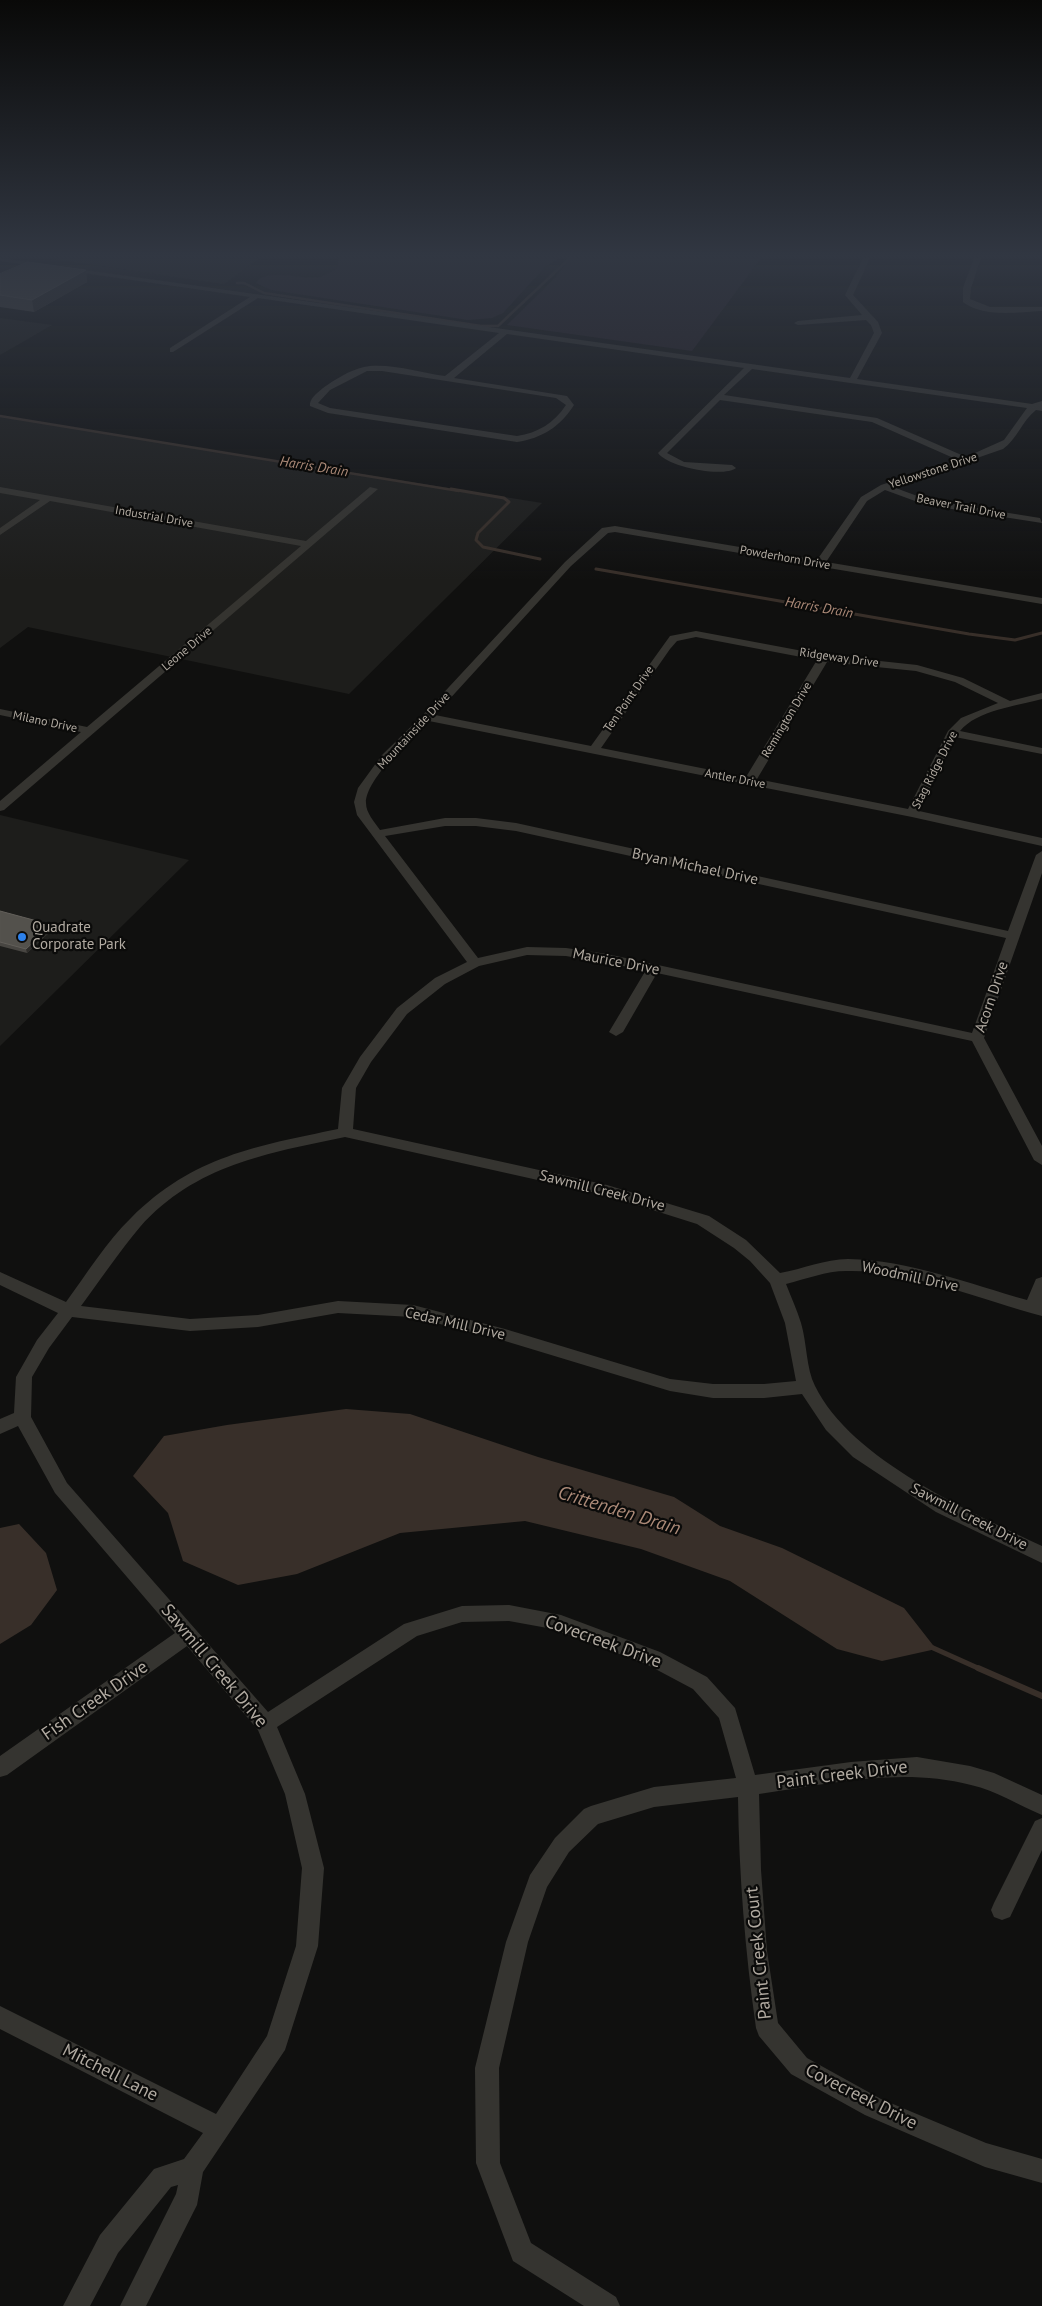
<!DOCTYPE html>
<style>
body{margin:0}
canvas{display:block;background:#10100f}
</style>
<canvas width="1042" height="2306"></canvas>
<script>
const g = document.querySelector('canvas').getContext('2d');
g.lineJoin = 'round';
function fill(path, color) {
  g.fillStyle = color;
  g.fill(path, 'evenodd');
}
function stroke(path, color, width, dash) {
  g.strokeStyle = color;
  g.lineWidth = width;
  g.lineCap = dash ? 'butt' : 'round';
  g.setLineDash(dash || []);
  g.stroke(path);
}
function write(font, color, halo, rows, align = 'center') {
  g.font = font + ' "PT Sans",sans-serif';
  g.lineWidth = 4.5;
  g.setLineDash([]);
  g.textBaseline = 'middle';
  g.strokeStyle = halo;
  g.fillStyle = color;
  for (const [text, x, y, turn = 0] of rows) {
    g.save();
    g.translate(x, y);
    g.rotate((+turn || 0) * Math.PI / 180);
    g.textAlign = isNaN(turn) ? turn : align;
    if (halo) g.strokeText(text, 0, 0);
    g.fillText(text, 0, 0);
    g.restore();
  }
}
fill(new Path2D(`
 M46,258H260L224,284Z
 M0,318L52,325L0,355Z
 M0,416L542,503L349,694L28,627L0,648Z
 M0,815L189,860L0,1046Z`), '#1d1d1b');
fill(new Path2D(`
 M339,258H559L545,267L503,313L492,318L468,320L271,290L256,283C266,267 304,281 320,277C326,275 332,271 337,268Z
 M570,258H761L692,351L507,325L555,278Z`), '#251e25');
fill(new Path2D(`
 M346,1409L410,1414L538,1457L674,1497L720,1526L782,1548L904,1608L936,1649L882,1661L837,1649L730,1581L641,1549L525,1521L400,1533L297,1574L238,1585L183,1561L168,1513L133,1476L164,1436L227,1425Z
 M19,1524L46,1553L57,1590L31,1625L0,1644V1528Z`), '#382f29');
stroke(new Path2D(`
 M237,283H244L264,293L481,326H498L570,258
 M0,416L459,491`), '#382f29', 2.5);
stroke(new Path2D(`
 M451,489L504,498L509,502L478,533L476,540L483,547L540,559
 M596,569L969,634L1015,640L1042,633`), '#382f29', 3);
stroke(new Path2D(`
 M931,1647L980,1669`), '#382f29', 5);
stroke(new Path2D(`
 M978,1668L1042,1696`), '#382f29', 6);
fill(new Path2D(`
 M0,258L850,378L874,333L871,325L866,320L798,325L794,323L798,321L862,315L845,295L863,258H870L853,295L878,322L882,333L857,379L1032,404L1042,401V411L1036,410C1022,421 1017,439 1003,449L893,487L928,500L1040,518L1042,523L926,505L885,490L867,501L826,562L1042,598V604L615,532L608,533L571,566L435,715L591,746L670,636L696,631L824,655L917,665L963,678L1010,701L1042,693V699C1017,706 977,710 960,731L1042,748V754L955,737L919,811L1042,838V846L912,817L429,721C413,737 366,778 366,803C366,813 374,821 380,830L445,818H476L516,823L1008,931L1036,855L1042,851V873L984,1038L1042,1146V1165L1034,1160L972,1041L657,973L623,1032L616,1036L609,1032L646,970L566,956L527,955L479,966L445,984L407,1014L371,1062L356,1088L353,1129L607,1185L709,1216L746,1240L780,1273C803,1269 825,1259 848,1259C909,1260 969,1284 1027,1300L1036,1279L1042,1277V1316C983,1300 907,1269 846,1271C826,1271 806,1279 786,1284C791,1297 797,1310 801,1323C807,1343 806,1368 815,1386C851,1460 971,1512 1042,1546V1563L936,1512L853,1457L826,1430L802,1394L764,1398H713L670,1391L505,1341L413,1317L338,1313L258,1327L190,1331L72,1317L49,1348L32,1377L31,1417L67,1483L268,1712L404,1624L462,1606L509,1605L561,1615L660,1652L707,1677L735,1708L755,1775L851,1762L917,1757L970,1766L994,1773L1042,1795V1815C1018,1805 997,1791 971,1785C901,1767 829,1784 759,1794L761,1870L767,1951L778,2023L807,2058L881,2099L986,2143L1042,2159V2183L985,2167L865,2115L791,2074L759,2036L756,2028C745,1951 739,1875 738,1797L654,1807L598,1824L569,1852L547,1887L528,1942L499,2068L500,2163L531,2243L616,2297L620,2306H584L513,2261L476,2163L475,2068L506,1942L530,1875L555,1838L584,1809L591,1806L654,1787L736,1778L719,1718L693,1689L646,1664L553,1629L509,1621L462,1622L417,1636L277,1727L305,1794L324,1868L318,1946L285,2050L203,2172L197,2205L146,2306H120L176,2194L178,2185L171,2187L118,2253L90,2306H63L100,2235L154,2169L184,2159L203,2133L0,2029V2006L216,2114L267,2036L296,1946L302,1868L285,1794L258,1730L187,1646L7,1775L0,1777V1756L175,1633L55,1493L18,1426L0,1434V1419L14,1413L16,1377L37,1340L58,1313L0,1285V1272L66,1302C86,1275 107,1241 131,1218C193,1156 257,1146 338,1129L342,1088L360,1057L397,1008L435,978L467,962L357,815L354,802L358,788L382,755L423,715L565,562L602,528L615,526L817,560L861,497L881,485L958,460L872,422L720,400L667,453L684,462L732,465L736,468C723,478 668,467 658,453L744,368L507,334L454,378L567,396L574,405C560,427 542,438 517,442L328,413L310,406C309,399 317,393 323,388C334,380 350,370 364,367C386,362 423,373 445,376L499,333L258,298L173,352H170V348L250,297L0,261ZM752,369L1027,408L1004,440L966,457L877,418L724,395ZM367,371H382L556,398L566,405C554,423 538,433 517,436L330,408L318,403L330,390ZM696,637L817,660L746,777L601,748L670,649L677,641ZM827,662L916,671L955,682L998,703L961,718L948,731L908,809L757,779ZM445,826H476L516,831L1006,938L972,1033L607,954L566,948L527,947L478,958L385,836ZM345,1137L605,1195L697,1224L734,1248L750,1261L770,1283L785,1323L796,1381L764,1384H713L670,1379L505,1329L413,1305L338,1301L258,1315L190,1319L81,1306C100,1280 119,1252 140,1227C195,1165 268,1153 345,1137Z
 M974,258H981L971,288L970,299L990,307H1042V311C1017,312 984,318 963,302V288Z
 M0,487L306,541L370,487L378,489L4,810L0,811V801L81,732L0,715V709L87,727L301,546L50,501L0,535V528L40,500L0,493Z
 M1042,1818V1850L1010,1917L1002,1920L994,1917L991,1910L994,1903L1035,1821Z`), '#353430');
fill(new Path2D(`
 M86,270L87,282L34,312L0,307V274Z
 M0,911L52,925L53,929L27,953L0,946Z`), '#484642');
fill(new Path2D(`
 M86,270L87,282L34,312L32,300Z
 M52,925L53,929L27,953L26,949Z`), '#2d2c29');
const building = new Path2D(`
 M28,262L86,270L32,300L0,295V274Z
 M0,911L52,925L26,949L0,942Z`);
fill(building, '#53514c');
stroke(building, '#625f5a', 1);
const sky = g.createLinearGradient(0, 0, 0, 581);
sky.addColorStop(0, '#090908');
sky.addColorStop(0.44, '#313742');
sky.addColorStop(1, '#31374200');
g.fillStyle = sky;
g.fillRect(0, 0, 1042, 581);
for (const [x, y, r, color] of [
 [22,937,5,"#2d81eb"]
]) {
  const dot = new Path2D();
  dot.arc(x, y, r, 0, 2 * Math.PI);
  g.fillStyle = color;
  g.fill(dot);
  stroke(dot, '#0b0b0a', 2);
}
write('12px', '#b1aaa1', '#0b0b0a', [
 ["Yellowstone Drive",933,471,-18],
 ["Beaver Trail Drive",961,507,11],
 ["Industrial Drive",154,517,10],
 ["Powderhorn Drive",785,558,10],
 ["Leone Drive",187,649,-40],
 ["Ridgeway Drive",839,658,8],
 ["Ten Point Drive",629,699,-55],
 ["Remington Drive",787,720,-59],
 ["Milano Drive",45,722,12],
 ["Mountainside Drive",414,731,-47],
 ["Stag Ridge Drive",935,770,-63],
 ["Antler Drive",735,779,11]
]);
write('italic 14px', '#ac8a78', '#0b0b0a', [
 ["Harris Drain",314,467,9],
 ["Harris Drain",819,608,10]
]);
write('15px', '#b1aaa1', '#0b0b0a', [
 ["Bryan Michael Drive",695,867,12],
 ["Maurice Drive",616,962,11],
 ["Acorn Drive",992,997,-71],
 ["Sawmill Creek Drive",602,1191,14],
 ["Woodmill Drive",910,1277,12],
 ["Cedar Mill Drive",455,1324,13],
 ["Sawmill Creek Drive",969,1517,27]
]);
write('15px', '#b1aaa1', '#0b0b0a', [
 ["Quadrate",32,928],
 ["Corporate Park",32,945]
], 'left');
write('18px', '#b1aaa1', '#0b0b0a', [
 ["Covecreek Drive",603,1642,20],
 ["Sawmill Creek Drive",214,1666,50],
 ["Fish Creek Drive",95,1701,-35],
 ["Paint Creek Drive",842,1775,-7],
 ["Paint Creek Court",759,1953,-96],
 ["Mitchell Lane",110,2073,27],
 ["Covecreek Drive",861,2097,27]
]);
write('italic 19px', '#ac8a78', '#0b0b0a', [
 ["Crittenden Drain",619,1511,17]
]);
</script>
